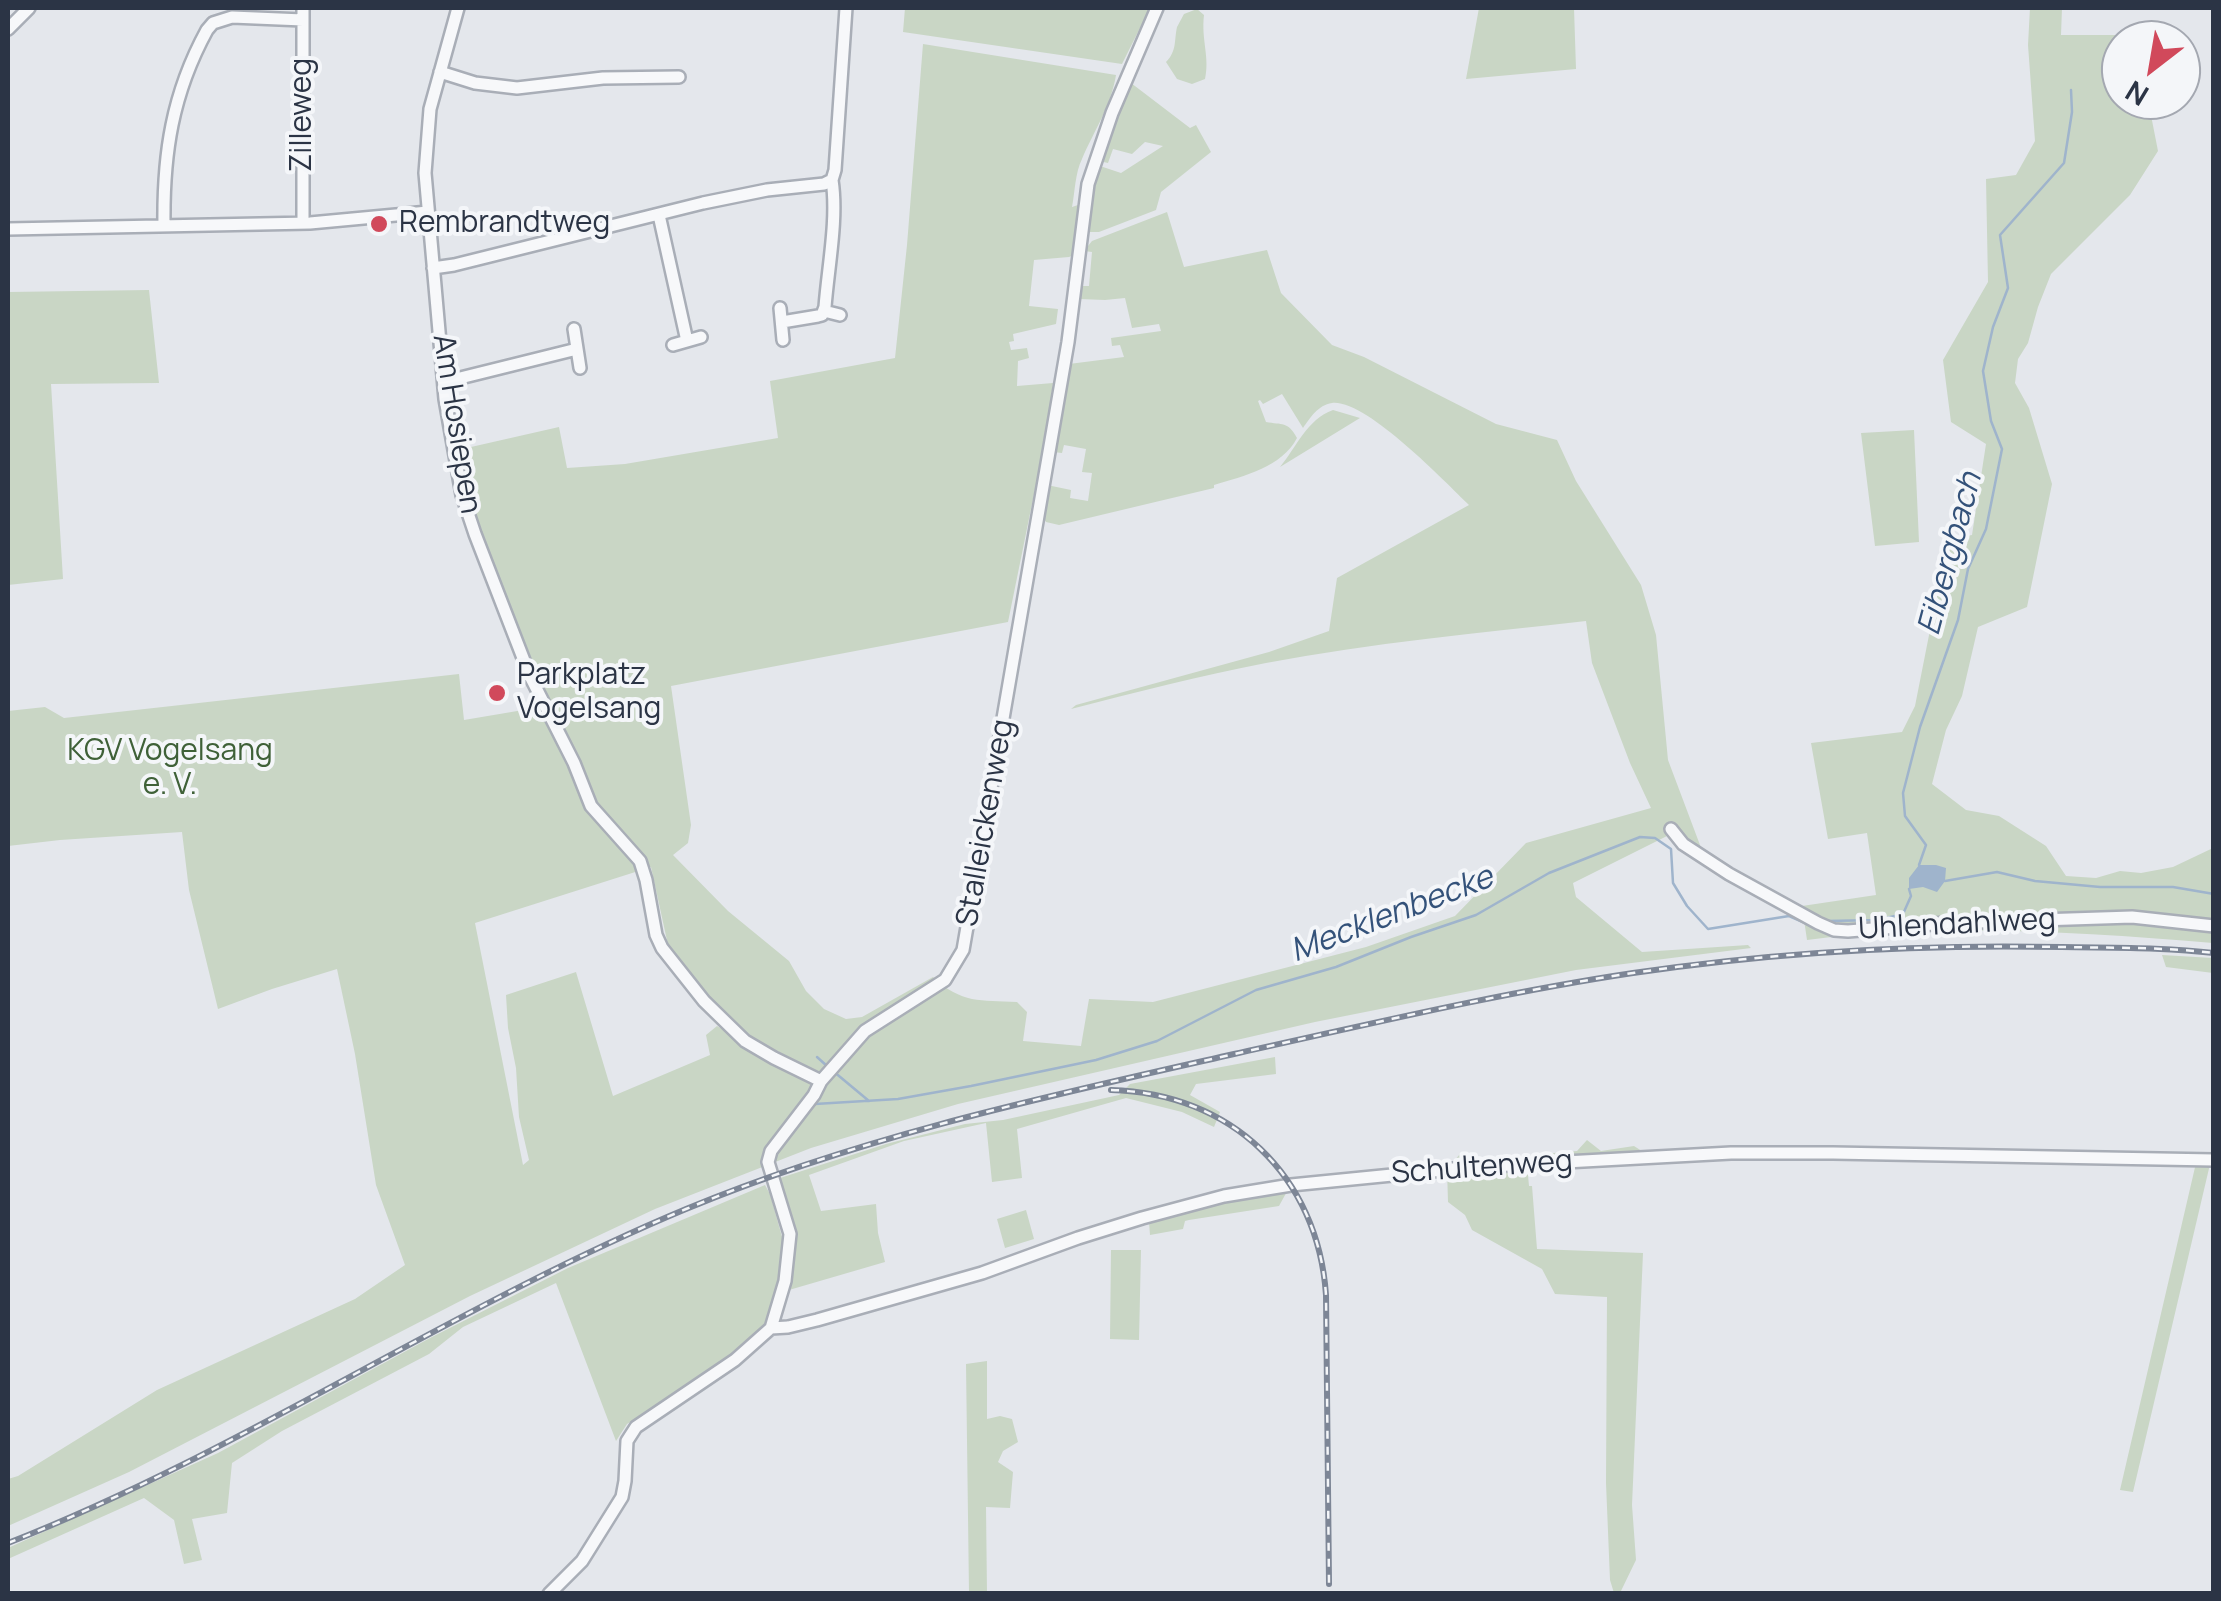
<!DOCTYPE html>
<style>
body{margin:0}
#map{position:relative;width:2221px;height:1601px;overflow:hidden;background:#e4e7ec;font-family:Manrope,sans-serif}
canvas{display:block}
.frame{position:absolute;inset:0;border:10px solid #2b3445;pointer-events:none}
.north{position:absolute;left:2101px;top:20px;width:100px;height:100px;box-sizing:border-box;background:#f4f6f9;border:2px solid #a4a8b1;border-radius:50%;rotate:211deg;font-size:28px;font-weight:700;line-height:40px;text-align:center;color:#2b3445}
.north::after{content:'';display:block;margin:auto;width:35px;height:45px;background:#d1495b;clip-path:polygon(50% 0,100% 100%,50% 72%,0 100%)}
</style>
<div id="map">
<canvas width="2221" height="1601"></canvas>
<div class="frame"></div>
<div class="north">N</div>
</div>
<script>
const g = document.querySelector('canvas').getContext('2d');
g.lineJoin = 'round';
function fill(path, color) {
  g.fillStyle = color;
  g.fill(path, 'evenodd');
}
function stroke(path, color, width, dash) {
  g.strokeStyle = color;
  g.lineWidth = width;
  g.lineCap = dash ? 'butt' : 'round';
  g.setLineDash(dash || []);
  g.stroke(path);
}
function write(font, color, halo, rows, align = 'center') {
  g.font = font + ' Manrope,sans-serif';
  g.lineWidth = 8;
  g.setLineDash([]);
  g.textBaseline = 'middle';
  g.strokeStyle = halo;
  g.fillStyle = color;
  for (const [text, x, y, turn = 0] of rows) {
    g.save();
    g.translate(x, y);
    g.rotate((+turn || 0) * Math.PI / 180);
    g.textAlign = isNaN(turn) ? turn : align;
    if (halo) g.strokeText(text, 0, 0);
    g.fillText(text, 0, 0);
    g.restore();
  }
}
fill(new Path2D(`
 M905,8H1150L1122,64L903,32Z
 M1479,8H1574L1576,69L1466,79Z
 M2030,8H2062L2061,35H2136L2137,40H2121V100H2148L2158,151L2130,195L2051,274L2038,307L2028,343L2018,359L2015,383L2029,408L2052,484L2027,607L1978,627L1962,696L1946,730L1932,784L1966,810L1999,816L2046,846L2066,876L2096,878L2120,871L2141,873L2173,867L2213,848V943C2079,932 1941,923 1807,940L1802,906L1876,895L1867,833L1828,839L1811,743L1902,732L1915,706L1948,539L1972,535L1986,444L1951,422L1943,360L1988,282L1986,179L2016,175L2035,141L2028,45Z
 M1197,9L1204,15C1201,40 1210,57 1205,79L1192,84L1177,79L1166,62C1177,51 1174,41 1177,27C1178,25 1183,16 1184,14Z
 M923,44L1116,75C1111,106 1094,131 1082,159C1075,173 1075,192 1072,207L1081,204L1076,254L1069,257L1034,260L1029,306L1058,309L1056,324L1013,334L1014,341L1009,342L1011,350L1027,348L1029,358L1018,361L1017,386L1053,383L1045,440L1008,622L671,686L691,825L688,843L673,855L728,911L789,961L806,991L824,1009L846,1019L862,1017L933,977C962,1004 980,1000 1017,1002L1027,1012L1023,1041L1081,1046L1089,999L1153,1002L1366,947L1455,916L1526,843L1651,808L1630,763L1592,663L1586,621C1480,633 1371,643 1266,663C1200,676 1136,692 1071,709L1076,705L1269,652L1329,631L1337,578L1469,505C1445,482 1366,399 1332,403C1318,405 1310,418 1303,428L1282,394L1263,404L1260,400L1258,401L1266,422C1282,425 1288,421 1297,438C1282,467 1244,476 1214,485V488L1059,525L1046,522L1043,517L1047,485L1071,490L1070,498L1088,501L1092,473L1082,472L1086,449L1064,445L1062,453L1053,452L1056,437L1059,436L1069,364L1124,357L1120,345L1112,346L1111,338L1161,331L1159,324L1132,328L1125,298L1105,300L1079,299V286H1089L1092,252L1084,251L1092,241L1167,212L1184,267L1267,250L1281,293L1332,345L1364,357L1496,424L1557,440L1576,481L1641,585L1656,635L1668,760L1703,853L1677,831L1573,883L1576,897L1642,952L1748,945L1751,948L1576,970L1315,1022L958,1104L811,1148L655,1209L470,1296L129,1472L8,1526V1479L18,1476L157,1390L355,1299L405,1265L376,1185L355,1054L337,969L272,989L218,1009L189,890L182,832L60,840L8,846V711L45,707L64,718L459,674L464,720L541,707L559,747L564,746L507,604L497,573L485,548L469,503L461,465L470,459L471,447L559,427L567,468L625,464L778,438L770,381L895,358L907,245ZM651,867L668,945L689,976L744,1034L821,1078L774,1059L717,1026L706,1035L710,1055L613,1096L576,972L506,995L508,1028L516,1068L519,1117L529,1160L523,1165L475,923Z
 M1131,83L1190,128L1196,125L1211,152L1161,192L1156,210L1099,232H1090L1086,227L1097,165L1121,173L1163,146L1145,142L1132,154L1113,149L1108,163L1099,161Z
 M149,290L159,383L51,384L63,579L8,585V292Z
 M1333,410L1360,418L1280,467C1296,448 1307,419 1333,410Z
 M1914,430L1919,542L1875,546L1861,433Z
 M2162,955L2213,958V973L2166,967Z
 M1275,1057L1276,1074L1196,1084L1190,1095L1220,1112L1214,1127L1182,1112L1126,1098L1017,1129L1022,1178L992,1182L986,1123L904,1141L809,1175L821,1211L876,1204L878,1233L885,1262L789,1290L793,1241L787,1203L780,1178L886,1144L965,1124L1003,1120L1119,1095L1130,1084Z
 M1587,1140L1601,1151L1634,1146L1651,1157L1527,1165L1529,1186H1532L1537,1249L1643,1253L1632,1505L1636,1560L1620,1593H1614L1610,1580L1606,1483L1607,1297L1555,1294L1542,1269L1472,1230L1465,1215L1448,1202L1447,1169L1460,1154L1486,1159L1577,1151Z
 M2211,1160L2133,1492L2120,1490L2196,1163Z
 M765,1185L770,1194L786,1251L767,1323L717,1368L627,1424L616,1441L556,1283L463,1327L429,1354L282,1431L232,1463L227,1513L192,1519L202,1560L184,1564L174,1520L144,1498L8,1559V1548L218,1453L430,1338L568,1268Z
 M1290,1186L1279,1206L1189,1220L1185,1221L1183,1229L1150,1235L1149,1222L1228,1200Z
 M1026,1210L1034,1239L1005,1248L997,1219Z
 M1111,1250H1141L1139,1340L1110,1339Z
 M987,1361V1419L1000,1416L1012,1419L1018,1442L1003,1451L998,1462L1013,1472L1010,1508L986,1507L987,1593H969L966,1364Z`), '#c9d6c5');
fill(new Path2D(`
 M1919,865H1936L1946,868L1945,881L1937,892L1923,887L1909,889V878Z`), '#9fb4cc');
stroke(new Path2D(`
 M1919,865L1926,845L1905,816L1903,793L1920,727L1958,620L1968,569L1986,529L2002,449L1991,421L1983,371L1993,327L2008,288L2000,235L2064,163L2072,112L2071,90
 M1945,881L1997,872L2035,881L2100,887H2173L2214,894
 M1827,921L1878,920L1903,914L1911,896L1909,889
 M817,1057L827,1066
 M833,1071L869,1101
 M815,1104L898,1099L971,1086L1096,1060L1157,1041L1256,990L1336,967L1411,937L1476,915L1549,873L1640,837L1655,838L1671,849L1673,883L1687,906L1708,929L1789,916L1812,926`), '#9fb4cc', 2.5);
const minor = new Path2D(`
 M458,8L430,109L425,173L445,399L462,495L475,534L530,676L574,763L591,806L640,861L646,880L656,935L662,948L704,1001L745,1041L774,1058L821,1081
 M8,29L29,8
 M440,72L475,83L517,88L603,78L679,77
 M659,215L687,341
 M303,223V8
 M164,226C163,154 172,94 207,30L213,23L232,17L303,20
 M8,229L310,223L428,212
 M433,268L454,265L703,203L767,190L824,184L832,180L835,170L846,8
 M780,308L783,340
 M824,311L840,315
 M782,322L818,316L822,315L825,307C828,267 838,219 832,180
 M574,329L580,368
 M673,345L701,337
 M444,382L577,349
 M1671,829L1683,844L1729,874L1818,923L1834,930L1848,931L1946,923L2132,917L2214,926
 M771,1328L788,1327L817,1320L982,1273L1078,1238L1142,1218L1224,1196L1291,1185L1473,1167L1731,1153H1833L2214,1160
 M549,1594L582,1561L622,1497L625,1481L627,1441L636,1427L735,1360L771,1328L785,1281L790,1234L768,1162L771,1151L814,1095L821,1081L865,1031L945,980L963,950L1068,342L1088,184L1112,113L1157,8`);
stroke(minor, '#a9aeb7', 16);
stroke(minor, '#f7f8fa', 11);
const rail = new Path2D(`
 M1111,1090C1231,1093 1318,1176 1326,1295L1329,1584
 M8,1543C243,1451 453,1306 686,1209C862,1136 1048,1096 1234,1054C1366,1025 1499,993 1633,973C1775,952 1919,944 2062,947C2113,948 2164,947 2214,953`);
stroke(rail, '#7d8696', 6);
stroke(rail, '#f4f6f9', 2.5, [8]);
for (const [x, y, r, color] of [
 [379,224,10,"#d1495b"],
 [497,693,10,"#d1495b"]
]) {
  const dot = new Path2D();
  dot.arc(x, y, r, 0, 2 * Math.PI);
  g.fillStyle = color;
  g.fill(dot);
  stroke(dot, '#f4f6f9', 4);
}
write('30px', '#2b3445', '#f4f6f9', [
 ["Zilleweg",303,115,-90],
 ["Am Hosiepen",456,424,81],
 ["Stalleickenweg",986,823,-80],
 ["Uhlendahlweg",1957,925,-3],
 ["Schultenweg",1482,1168,-4]
]);
write('30px', '#2b3445', '#f4f6f9', [
 ["Rembrandtweg",399,224],
 ["Parkplatz",517,676],
 ["Vogelsang",517,710]
], 'left');
write('30px', '#3f6138', '#f4f6f9', [
 ["KGV Vogelsang",170,752],
 ["e. V.",170,786]
]);
write('italic 32px', '#34527a', '#f4f6f9', [
 ["Eibergbach",1951,554,-75],
 ["Mecklenbecke",1392,915,-21]
]);
</script>
